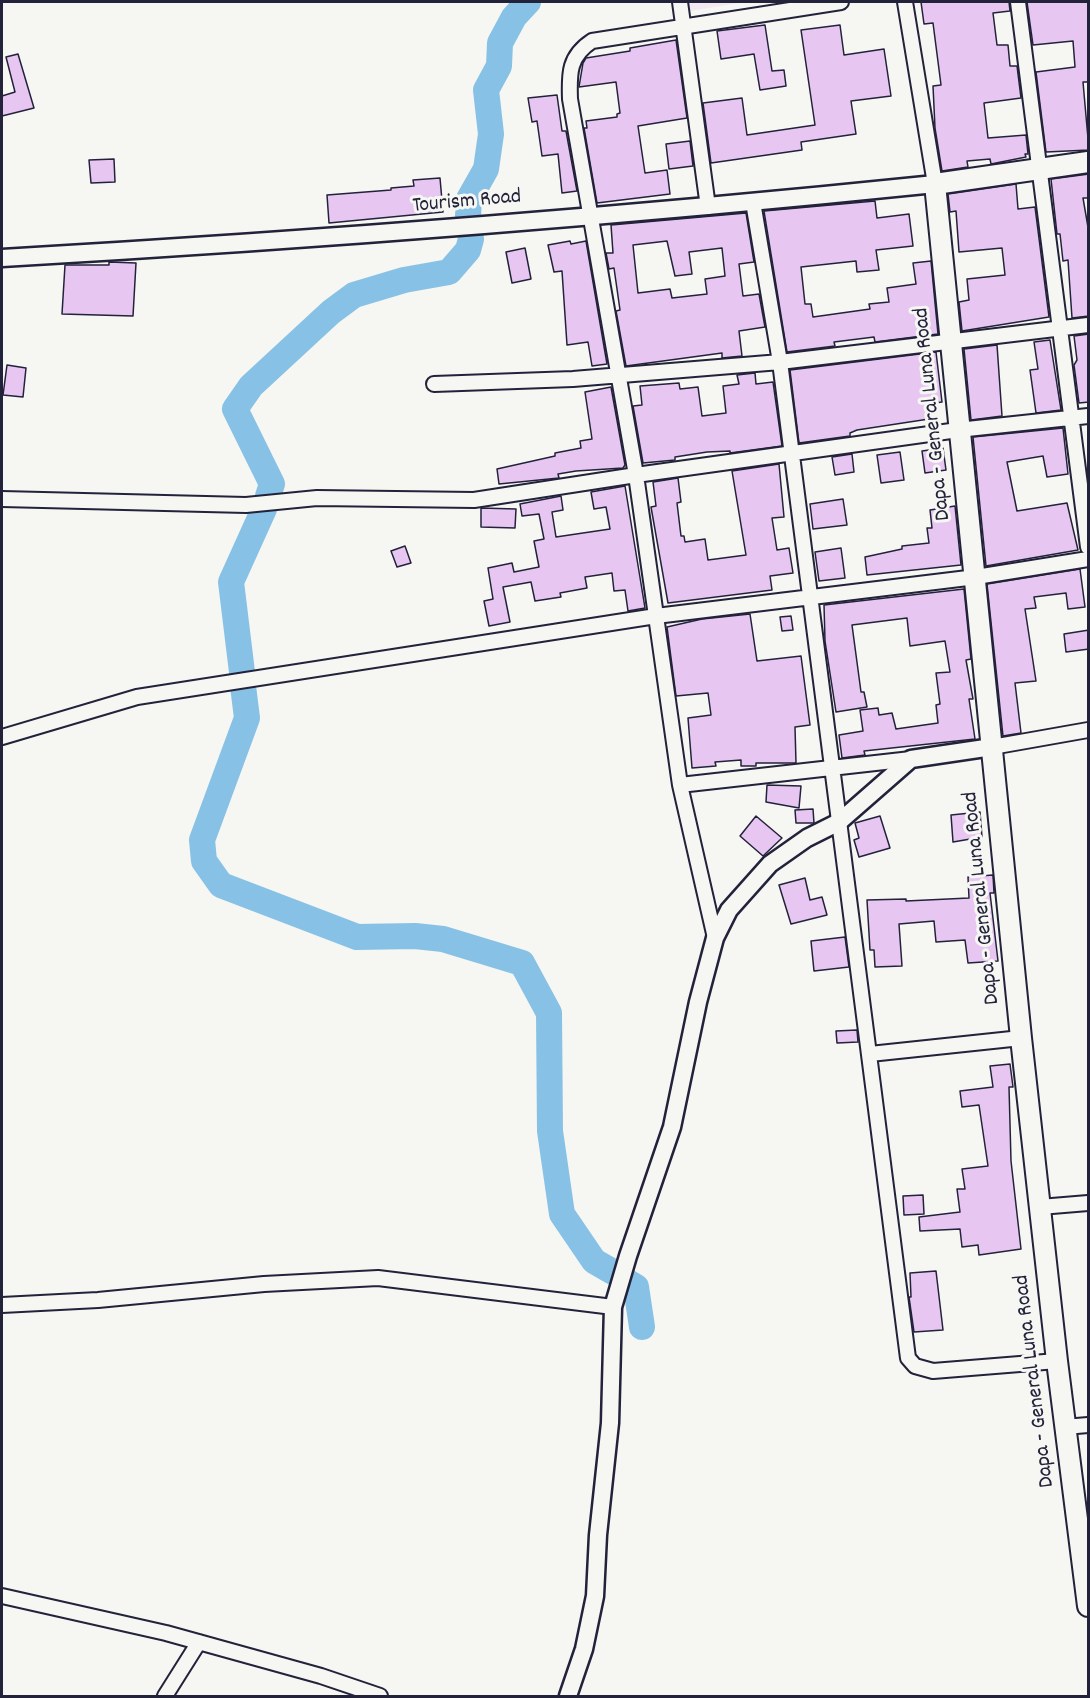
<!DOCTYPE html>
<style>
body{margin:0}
#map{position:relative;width:1090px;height:1698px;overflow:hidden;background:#f6f6f2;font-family:Dekko,sans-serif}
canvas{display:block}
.frame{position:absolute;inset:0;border:3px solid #22223b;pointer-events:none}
</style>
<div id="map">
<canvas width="1090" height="1698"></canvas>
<div class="frame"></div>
</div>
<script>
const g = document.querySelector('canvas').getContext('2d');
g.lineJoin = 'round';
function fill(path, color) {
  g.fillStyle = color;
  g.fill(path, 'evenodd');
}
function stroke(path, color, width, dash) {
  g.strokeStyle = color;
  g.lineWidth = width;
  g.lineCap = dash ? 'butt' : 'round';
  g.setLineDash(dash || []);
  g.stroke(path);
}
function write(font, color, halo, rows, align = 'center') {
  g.font = font + ' Dekko,sans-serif';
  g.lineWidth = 6;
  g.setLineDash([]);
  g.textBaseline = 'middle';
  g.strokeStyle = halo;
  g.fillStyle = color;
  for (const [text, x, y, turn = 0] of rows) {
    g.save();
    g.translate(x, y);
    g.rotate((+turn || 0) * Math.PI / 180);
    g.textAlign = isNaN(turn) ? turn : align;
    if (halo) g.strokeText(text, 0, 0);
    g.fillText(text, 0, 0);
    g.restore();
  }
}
fill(new Path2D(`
 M682,2H746L683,12Z`), '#f2e8f2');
stroke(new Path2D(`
 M468,216L469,199L486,169L491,134L486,90L499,66L500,43L514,17L528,2
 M268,496L272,484L235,409L251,386L331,312L354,295L404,280L449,272L468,250L471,239
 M242,672L231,582L264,509
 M243,686L247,718L202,840L204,861L221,885L357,937L415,936L443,939L522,963L549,1013L550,1131L562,1214L594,1261L613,1272
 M626,1281L636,1287L642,1327`), '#87c2e6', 26);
const building = new Path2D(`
 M921,2H1009L1010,11L993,13L997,45H1008L1010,66H1017L1021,98L984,103L988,138L1026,135L1028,154H1025L1026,157L991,164L990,159L967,161L968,167L942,171L935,128L933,86L941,85L933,23L924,24Z
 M1027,2H1089V82H1083L1089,150L1046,152L1036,72L1075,67L1073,41L1033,45Z
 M765,25L772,71L784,70L786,86L760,90L754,54L721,59L717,31Z
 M840,25L844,55L884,49L891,96L851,101L856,134L801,142L802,150L711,163L703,103L742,98L747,135L815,125L801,30Z
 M676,40L687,118L638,126L645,173L667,170L670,194L597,203L584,128H587L586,121L617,117V114L620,113L616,82L579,87L583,63L586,58L630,51V48Z
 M18,54L34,108L2,116V96L15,92L6,57Z
 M557,95L562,131H566L577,191L562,193L558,154L542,156L537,121L532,122L528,98Z
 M690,141L693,166L669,169L666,144Z
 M114,159L115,182L91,183L89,160Z
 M1089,174V198H1083L1089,233V316L1072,318L1068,260L1063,261L1060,234H1057L1051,179Z
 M440,178L443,212L329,223L327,195L391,190V188L414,186L413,180Z
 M1016,184L1018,209L1035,207L1049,317L962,331L959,302L969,300L967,279L1005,275L1002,248L959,252L956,211L950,212L948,194Z
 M875,201L877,218L909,214L913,246L876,250L879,270L857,272L856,261L801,267L805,304H811L813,317L870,309L869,304L889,302L887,288L916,284L913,263L931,261L938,334L875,342L874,337L834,342L835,346L787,352L764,211Z
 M746,213L754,262L739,264L743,296L759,294L765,327L739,331L742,356L722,358V353L626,366L616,311L620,310L614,268L609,269L606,253H613L611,225ZM667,241L675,276L692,274L689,252L722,248L725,276L705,279L707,294L672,298L670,289L638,293L633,245Z
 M570,241L571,244L586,241L607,364L592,366L588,342L567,345L562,271L554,272L548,245Z
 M525,248L531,279L512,283L506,252Z
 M109,262L136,263L133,316L62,314L65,265H109Z
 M1089,334V402L1079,403L1074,365L1077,360L1074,336Z
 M1050,340L1061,410L1036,413L1030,370L1038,369L1034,342Z
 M997,345L1002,416L971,420L964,349Z
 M936,352L942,402L928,404L929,419L857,430L850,433V436L799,443L790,370Z
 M7,365L26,368L23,397L3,395Z
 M755,373L756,384L773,382L782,446L730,453V451L707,452L675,457V460L643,463L633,406L642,405L640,386L679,383L680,389L698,387L702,416L726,413L723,386L739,384L737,375Z
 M611,387L625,465L623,468L576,471L558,474L559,478L499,484L497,469L555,456V453L581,448L580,441L592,439L585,392Z
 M1063,428L1068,474L1047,477L1043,456L1007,462L1017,511L1067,503L1078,550L986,566L973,437Z
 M943,448L946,470L925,473L922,451Z
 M900,452L904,480L881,483L877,455Z
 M852,454L854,472L835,475L832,457Z
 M779,464L784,517L772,518L777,550L789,548L793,573L770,576L772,590L668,603L651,507L656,506L653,482L678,478L681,502L677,503L681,536H684L685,542L705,539L708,560L746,555L732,471Z
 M625,486L645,608L628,611L625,590L614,591L612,573L585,577L587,588L560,593L561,597L535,601L531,582L503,587L510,622L489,626L484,601L493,599L488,568L512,563L514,572L539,567L534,541L544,539L539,514L522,516L520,504L561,496L563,510L552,512L556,537L610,529L606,507L594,509L591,492Z
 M843,499L847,525L813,529L810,504Z
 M955,506L961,565L867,575L865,557L902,549V546L929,543L927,528H932L930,510Z
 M481,508L516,509L515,528L481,527Z
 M405,546L411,563L397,567L391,551Z
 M841,548L845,578L819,581L815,552Z
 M1080,569L1085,607L1068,609L1066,593L1034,597L1036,608L1025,609L1036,681L1015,683L1021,733L1003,736L987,584Z
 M964,589L971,659L966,660L973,699H969L975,739L864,751L865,755L842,758L839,735L863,731L860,710L878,708L879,715L892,713L896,729L938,723L936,705L940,704L936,673L950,672L945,641L910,646L907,618L852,625L861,692H864L867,707L836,712L825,641L824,605Z
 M750,614L757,661L801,656L810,725L795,727L796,763H756V766H741V760L715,762L716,766L692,768L688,718L711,715L708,693L676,696L667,627L702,619Z
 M791,616L793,630L782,631L780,617Z
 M1089,630V649L1066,652L1064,634Z
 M767,785L801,786L799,808L766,802Z
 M813,809L814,823H796L795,810Z
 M980,812L982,837L953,842L951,815Z
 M756,816L782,838L763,856L740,836Z
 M880,816L890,848L859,857L854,840L859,838L855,823Z
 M993,875L994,893H990L998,961L968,963L965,940L936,942L934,921L899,924L902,966L875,967L874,950H870L867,900L906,899V901L969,898L968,877Z
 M805,878L810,900L822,897L827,915L791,924L779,885Z
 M845,937L849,967L814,971L811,941Z
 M857,1030L858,1042L837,1043L836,1031Z
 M1010,1064L1013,1087H1009L1011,1161L1021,1249L979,1255L978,1245L962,1247L960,1229L920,1231L919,1217L960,1212L957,1189H965L962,1169L988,1166L979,1105L962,1107L960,1091L993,1087L990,1066Z
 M923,1195L924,1214L904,1215L903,1196Z
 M936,1271L943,1330L914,1332L909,1297H911L910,1273Z`);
fill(building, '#e8c6f2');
stroke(building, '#22223b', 1.5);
const minor = new Path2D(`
 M680,2L708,207
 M841,2L592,41C569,56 569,73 570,99L636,475L958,430L1088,416
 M905,2L935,184
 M1018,2L1088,547
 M753,202L780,362L908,1358L915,1366L933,1371L1057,1361
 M434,384L573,379L780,362L1088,325
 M2,499L246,505L317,498L474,500L636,475L680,785L715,938
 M2,737L137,697L656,616L976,577L1088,559
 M992,747L1088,730
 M680,785L911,759
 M870,1054L1021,1038
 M1040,1207L1088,1203
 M2,1305L98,1300L264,1284L378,1278L613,1307
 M1065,1427L1088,1425
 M2,1596L166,1633L321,1676L380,1696
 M165,1696L199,1642`);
const tertiary = new Path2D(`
 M2,258C313,240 624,216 935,184
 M568,1696L584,1649L595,1596L598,1535L610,1423L613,1307L628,1256L672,1127L698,1002L715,938L729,910L770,864L807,838L839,822L911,759L992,747`);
const secondary = new Path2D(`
 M1088,162L935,184L1021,1038L1057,1361L1088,1606`);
stroke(minor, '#22223b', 18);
stroke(tertiary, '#22223b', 21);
stroke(secondary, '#22223b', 24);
stroke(minor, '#f6f6f2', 14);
stroke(tertiary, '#f6f6f2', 16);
stroke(secondary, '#f6f6f2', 20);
write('22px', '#22223b', '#f6f6f2', [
 ["Tourism Road",467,203,-5],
 ["Dapa - General Luna Road",934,414,-96],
 ["Dapa - General Luna Road",983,898,-96],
 ["Dapa - General Luna Road",1036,1381,-97]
]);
</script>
